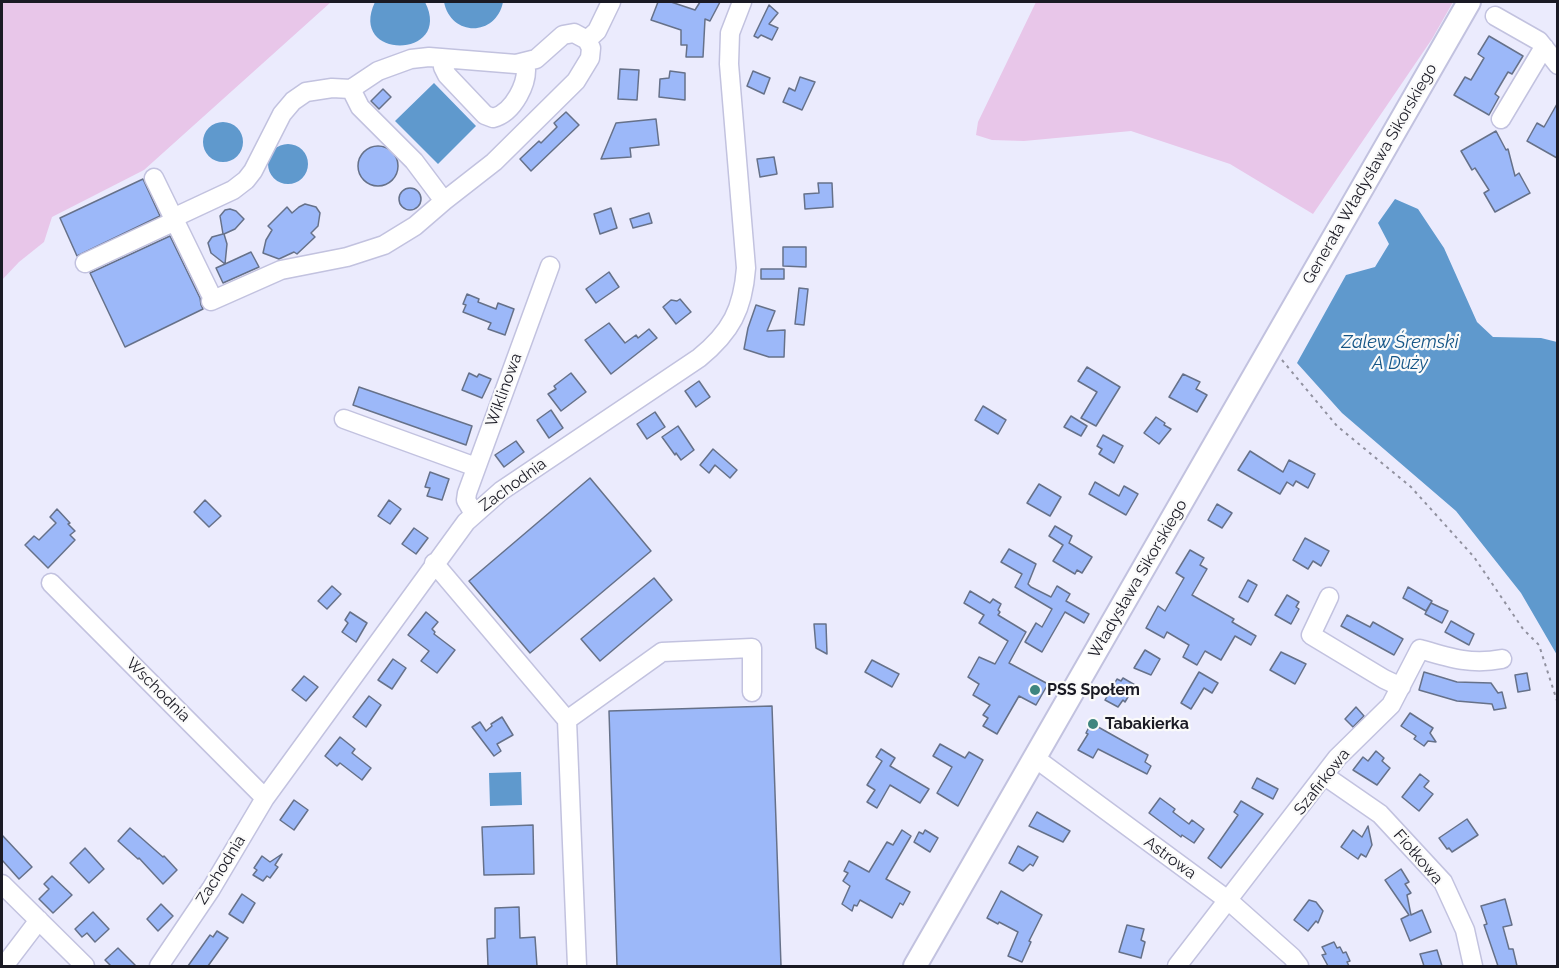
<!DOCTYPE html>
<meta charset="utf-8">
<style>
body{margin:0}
#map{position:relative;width:1559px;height:968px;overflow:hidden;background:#ebebfd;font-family:Raleway,sans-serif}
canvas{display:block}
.frame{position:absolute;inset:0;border:3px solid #1a1a24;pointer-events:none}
</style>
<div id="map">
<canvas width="1559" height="968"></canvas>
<div class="frame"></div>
</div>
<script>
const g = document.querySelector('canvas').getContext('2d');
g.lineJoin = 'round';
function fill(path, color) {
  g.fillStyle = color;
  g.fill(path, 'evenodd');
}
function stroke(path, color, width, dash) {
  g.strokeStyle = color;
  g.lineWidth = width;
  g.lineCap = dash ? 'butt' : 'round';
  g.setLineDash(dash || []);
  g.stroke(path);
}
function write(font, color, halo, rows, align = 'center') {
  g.font = font + ' Raleway,sans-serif';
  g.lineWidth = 4.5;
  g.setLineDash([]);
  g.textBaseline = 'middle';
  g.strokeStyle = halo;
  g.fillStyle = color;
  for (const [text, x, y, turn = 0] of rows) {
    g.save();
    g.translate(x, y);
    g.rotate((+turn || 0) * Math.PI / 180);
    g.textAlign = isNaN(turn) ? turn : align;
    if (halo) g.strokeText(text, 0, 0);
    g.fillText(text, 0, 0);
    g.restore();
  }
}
fill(new Path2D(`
 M2,2H331L144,170L52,217L44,242L19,262L2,280Z
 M1036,2H1453L1432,39L1313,214L1230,164L1131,131L1024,141L992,140L976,135L978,122Z`), '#e8c6e9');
fill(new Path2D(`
 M375,2H425C454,59 347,61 375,2Z
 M444,2H503C496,37 451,37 444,2Z
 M434,83L476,126L438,164L395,121Z
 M203 142a20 20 0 1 1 40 0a20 20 0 1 1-40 0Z
 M268 164a20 20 0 1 1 40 0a20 20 0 1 1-40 0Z
 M1395,199L1418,209L1444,248L1477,322L1493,337L1541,338L1557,342V655L1521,593L1456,511L1342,413L1297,363L1346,275L1375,267L1389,244L1378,223Z
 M521,772L522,805L490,806L489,773Z`), '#5f99cd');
const building = new Path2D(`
 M658,2H671L695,10L700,2H720L710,21L705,19L703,57H686L687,45H681V30L651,20Z
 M769,5L778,13L769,24L778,28L772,40L761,35L758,38L754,36Z
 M1489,36L1523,56L1512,74L1508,72L1495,94L1499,97L1489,115L1454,95L1465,77L1471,80L1484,58L1478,54Z
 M620,69L639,70L637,100L618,99Z
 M670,71L685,73V100L659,97L660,79L669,78Z
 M753,71L770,78L764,94L747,86Z
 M800,77L815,82L802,110L783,102L789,88L795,91Z
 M383,89L391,97L379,109L371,101Z
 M1557,104V158L1527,141L1537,123L1544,127Z
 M566,112L579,125L531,171L520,159L539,141L541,143L557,127L554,123Z
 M656,119L659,145L630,148L631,157L601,159L616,123Z
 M1496,131L1506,150L1508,149L1515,176L1519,173L1530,193L1495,212L1484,193L1489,190L1475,168L1472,170L1461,151Z
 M358 166a20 20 0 1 1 40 0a20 20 0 1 1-40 0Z
 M774,157L777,174L760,177L757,159Z
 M143,179L160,216L77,256L60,218Z
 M818,183H832L833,207L805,209L804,194L819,193Z
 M399 199a11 11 0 1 1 22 0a11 11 0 1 1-22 0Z
 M305,204L316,207L320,213L318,226L311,233L315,237L297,254L294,252L279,259L263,253L266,240L272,230L268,226L287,207L292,213L299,207Z
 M611,208L617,228L600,234L594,214Z
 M230,209L236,211L244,219L235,229L224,234L227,244L225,264L251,252L259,267L223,283L216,268L225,264L211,253L208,243L212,237L223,234L220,216L225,210Z
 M649,213L652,223L633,228L630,219Z
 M170,236L200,298L201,305L203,309L125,347L90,273Z
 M783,247H806V267L783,266Z
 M761,269H784V279H761Z
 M609,272L619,287L596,303L586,289Z
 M799,288L808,289L804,325L795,324Z
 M467,294L479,299L478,302L496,309L498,303L514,309L505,335L488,329L491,323L463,312L466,305L463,304Z
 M680,299L691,312L676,324L663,307L671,300L677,301Z
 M756,305L775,311L767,331L785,330L784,357H769L744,349L748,328Z
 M609,323L625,343L636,335L638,338L649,329L657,338L611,374L585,340Z
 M1087,367L1120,387L1096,426L1081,418L1097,392L1078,381Z
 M469,373L477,377L479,374L491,379L482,398L462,390Z
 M571,373L586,392L561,411L548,394L556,389L554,386Z
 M1183,374L1200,382L1196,389L1207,395L1197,412L1169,397Z
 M699,381L710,397L696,407L685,391Z
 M359,387L472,426L466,445L353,405Z
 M983,406L1006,420L998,434L975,420Z
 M551,410L563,428L549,438L537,420Z
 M655,412L665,427L647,439L637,424Z
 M1071,416L1087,426L1081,436L1064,427Z
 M1156,417L1165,423L1164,425L1171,429L1159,444L1144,433Z
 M678,426L694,450L681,460L676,453L675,455L662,437Z
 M1103,435L1123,446L1114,463L1099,454L1102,449L1097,446Z
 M516,441L524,452L504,467L495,455Z
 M713,449L737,470L730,478L715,465L709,473L700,465Z
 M1250,451L1283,472L1289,460L1315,474L1308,488L1296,481L1293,486L1287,482L1280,494L1238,470Z
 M430,472L449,479L442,500L427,496L430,488L425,487Z
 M590,478L651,551L530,653L469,581Z
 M1095,482L1119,496L1124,486L1138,494L1126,515L1089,494Z
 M1039,484L1061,497L1050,516L1027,503Z
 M205,500L221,516L209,527L194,512Z
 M389,500L401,509L390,524L378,516Z
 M1217,504L1232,513L1222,528L1208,520Z
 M57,509L70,523L68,524L75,531L70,535L75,540L48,568L25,545L34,536L39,540L56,523L50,517Z
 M1055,526L1072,536L1069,543L1092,557L1082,573L1077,570L1075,574L1053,561L1063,545L1049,536Z
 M414,528L428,538L416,554L402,544Z
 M1305,538L1329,551L1321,566L1313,561L1308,569L1293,560Z
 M1009,549L1036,564L1028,584L1031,587L1051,597L1057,586L1070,594L1066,601L1089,614L1084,623L1065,612L1042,652L1025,642L1036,623L1042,627L1052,609L1015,587L1022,574L1001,562Z
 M1190,550L1204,558L1200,565L1207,569L1192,595L1234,619L1232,622L1256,636L1251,645L1235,636L1221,660L1205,651L1197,665L1183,657L1189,645L1167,632L1164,638L1146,628L1158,606L1165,611L1184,578L1176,573Z
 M654,578L672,600L600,661L581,639Z
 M1248,580L1257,585L1248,602L1239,597Z
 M332,586L341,594L327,609L318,601Z
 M1408,587L1432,601L1426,611L1403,598Z
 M970,591L990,603L993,599L1001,604L998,610L1000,612L998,615L1026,632L1009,663L1048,684L1036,705L1019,696L997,734L983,726L988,718L983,715L990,705L973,695L979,684L968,677L979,657L995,664L1008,641L979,623L984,615L964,603Z
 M1287,595L1299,602L1296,607L1299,609L1291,624L1275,615Z
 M1431,603L1448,611L1442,623L1425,614Z
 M350,612L367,623L356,642L342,632L348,623L345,620Z
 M426,612L438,622L432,629L435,632L434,634L455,650L437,673L421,661L429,651L408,635Z
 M1347,615L1370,627L1373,622L1403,639L1394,655L1341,626Z
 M1451,621L1474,634L1469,645L1445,632Z
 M814,624H826L827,654L816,648Z
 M1145,650L1160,659L1151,675L1134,668Z
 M1281,652L1306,664L1295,684L1270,670Z
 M393,659L406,668L392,689L378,680Z
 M872,660L899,674L892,687L865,672Z
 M1199,672L1218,683L1212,693L1204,688L1191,709L1181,703Z
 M1424,672L1457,682L1491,683L1498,693L1502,692L1506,708L1494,710L1492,704L1457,701L1419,690Z
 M1527,673L1530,690L1518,692L1515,675Z
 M304,676L318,687L306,701L292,690Z
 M1123,678L1135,685L1125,702L1123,700L1118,707L1105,700L1117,679L1121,681Z
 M369,696L381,705L366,727L353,717Z
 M772,706L781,966H617L609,711Z
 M1356,707L1364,716L1353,727L1345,719Z
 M1410,713L1433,728L1430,733L1436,742L1428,741L1424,746L1414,739L1416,736L1401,726Z
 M502,717L513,735L497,744L501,751L494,756L472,727L480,722L486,731L492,726L491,724Z
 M1091,723L1148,755L1145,762L1151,766L1147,774L1098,749L1093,758L1078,750L1088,734L1086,733Z
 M340,737L355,749L352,753L371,768L362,780L340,763L337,766L325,756Z
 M940,744L965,758L969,752L983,760L958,806L937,793L952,767L933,756Z
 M881,749L895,758L890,766L929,789L920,803L890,785L877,808L867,802L875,790L867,785L882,761L876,757Z
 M1376,751L1384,758L1382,761L1390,768L1377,785L1353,770L1363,757L1368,761Z
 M1420,774L1429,781L1424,787L1433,794L1419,811L1402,797Z
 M1257,778L1278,789L1273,799L1252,788Z
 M1160,798L1175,809L1173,812L1189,824L1192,820L1204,829L1194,843L1182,835L1181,837L1149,813Z
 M294,800L308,810L294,830L280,820Z
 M1241,801L1263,814L1221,868L1208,858L1238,815L1234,812Z
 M1037,812L1070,831L1063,842L1029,826Z
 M1467,819L1478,835L1452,852L1449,848L1447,849L1439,838Z
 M533,825L534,874L484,875L482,827Z
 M1368,826L1372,845L1366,857L1361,854L1358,859L1341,847L1353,830L1362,837Z
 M130,828L163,857L164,856L177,870L163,884L139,858L138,859L118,841Z
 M902,830L911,836L886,879L910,892L903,905L900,903L892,918L860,900L857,906L854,905L852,911L842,904L850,886L843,881L848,873L844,871L849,861L869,872L887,842L893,845Z
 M925,830L938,838L930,852L914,842L919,832L923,834Z
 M2,835L32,867L19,879L2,860Z
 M1018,846L1038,857L1033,866L1030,864L1023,871L1009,863Z
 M85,848L104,869L89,883L70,863Z
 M282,854L275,865L278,867L270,878L267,876L263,881L253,875L257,870L254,868L262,856L270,862Z
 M1401,869L1409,882L1405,884L1411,893L1407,895L1411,915L1422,910L1431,932L1410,941L1401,919L1409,915L1385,880Z
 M52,876L72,895L53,913L39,899L49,889L44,884Z
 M1001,891L1042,915L1029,941L1031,942L1022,962L1008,956L1018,932L999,922L998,924L987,918Z
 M242,894L255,903L243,923L229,914Z
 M1505,899L1512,925L1503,927L1509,949H1513L1517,966H1498L1484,925L1487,924L1481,906Z
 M1309,900L1316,902L1323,911L1318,923L1316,921L1308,931L1294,920Z
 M161,904L173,916L158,931L147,919Z
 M519,907L520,938L535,937L537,966H488L487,939L495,938V908Z
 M93,912L109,929L95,942L87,933L82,937L75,929Z
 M1127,925L1144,929L1141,940L1145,942L1141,958L1119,952Z
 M217,931L228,938L208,966H188L210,935L213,937Z
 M1334,942L1337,948L1340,947L1343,953L1346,952L1350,961L1347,962L1349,966H1328L1322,955L1326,954L1322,947Z
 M118,948L136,966H111L105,960Z
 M1437,950L1442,966H1424L1420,954Z`);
fill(building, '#9cb8f9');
stroke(building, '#667189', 1.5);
const minor = new Path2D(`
 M1495,16L1539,41L1558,65
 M444,59L443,67L447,75L485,115L493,118C513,113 530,82 525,62
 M1501,119L1544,47
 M154,178L210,293
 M444,201L494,162L576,81L590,58L591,48L587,40
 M173,218L233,190L246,180L253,171L282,114L293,101L306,92L332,88L351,89L378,71L411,59L429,57L516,64L536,59L563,35L574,33L587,40L597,31L611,2
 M85,263L175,221
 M211,301L281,270L347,257L384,245L415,226L444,201L414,161L360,107L351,89
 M344,419L476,467
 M474,514L466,500L467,493L550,266
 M434,563L567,720L577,966
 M51,583L265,798
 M1329,597L1311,635L1384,679L1401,687
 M567,720L662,652L752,648V692
 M1035,758L1229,901L1292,957L1299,966
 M1325,776L1380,814L1443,882L1465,930L1473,966
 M2,884L85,966
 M4,966L39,920
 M159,966L211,889L265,798L466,522L501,491L699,358C731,332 743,309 746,268L729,64L730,33L742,2
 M1177,966L1337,758L1391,705L1420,649C1450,658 1471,665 1502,659`);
const major = new Path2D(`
 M915,966L1469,2`);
stroke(minor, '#c2c2df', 21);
stroke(major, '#c2c2df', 26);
stroke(new Path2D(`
 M1282,360L1337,426L1411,487L1474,557L1523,629L1539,645L1558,704`), '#91919f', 2, [3, 4.5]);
stroke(minor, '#fff', 18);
stroke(major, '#fff', 22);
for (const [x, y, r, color] of [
 [1035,690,6,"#3e857f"],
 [1093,724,6,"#3e857f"]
]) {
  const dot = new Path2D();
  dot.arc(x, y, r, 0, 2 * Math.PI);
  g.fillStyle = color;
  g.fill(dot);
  stroke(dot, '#fafafa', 2);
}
write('16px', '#1a1a24', '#fafafa', [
 ["Generała Władysława Sikorskiego",1370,174,-60],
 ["Wiklinowa",504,390,-70],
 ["Zachodnia",513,485,-36],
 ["Władysława Sikorskiego",1138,579,-60],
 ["Wschodnia",158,690,45],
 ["Szafirkowa",1322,782,-52],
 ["Fiołkowa",1418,857,49],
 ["Astrowa",1170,858,36],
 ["Zachodnia",221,870,-58]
]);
write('bold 16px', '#1a1a24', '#fafafa', [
 ["PSS Społem",1047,690],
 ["Tabakierka",1105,724]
], 'left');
write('italic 18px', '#145586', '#fafafa', [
 ["Zalew Śremski",1400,343],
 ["A Duży",1400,364]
]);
</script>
